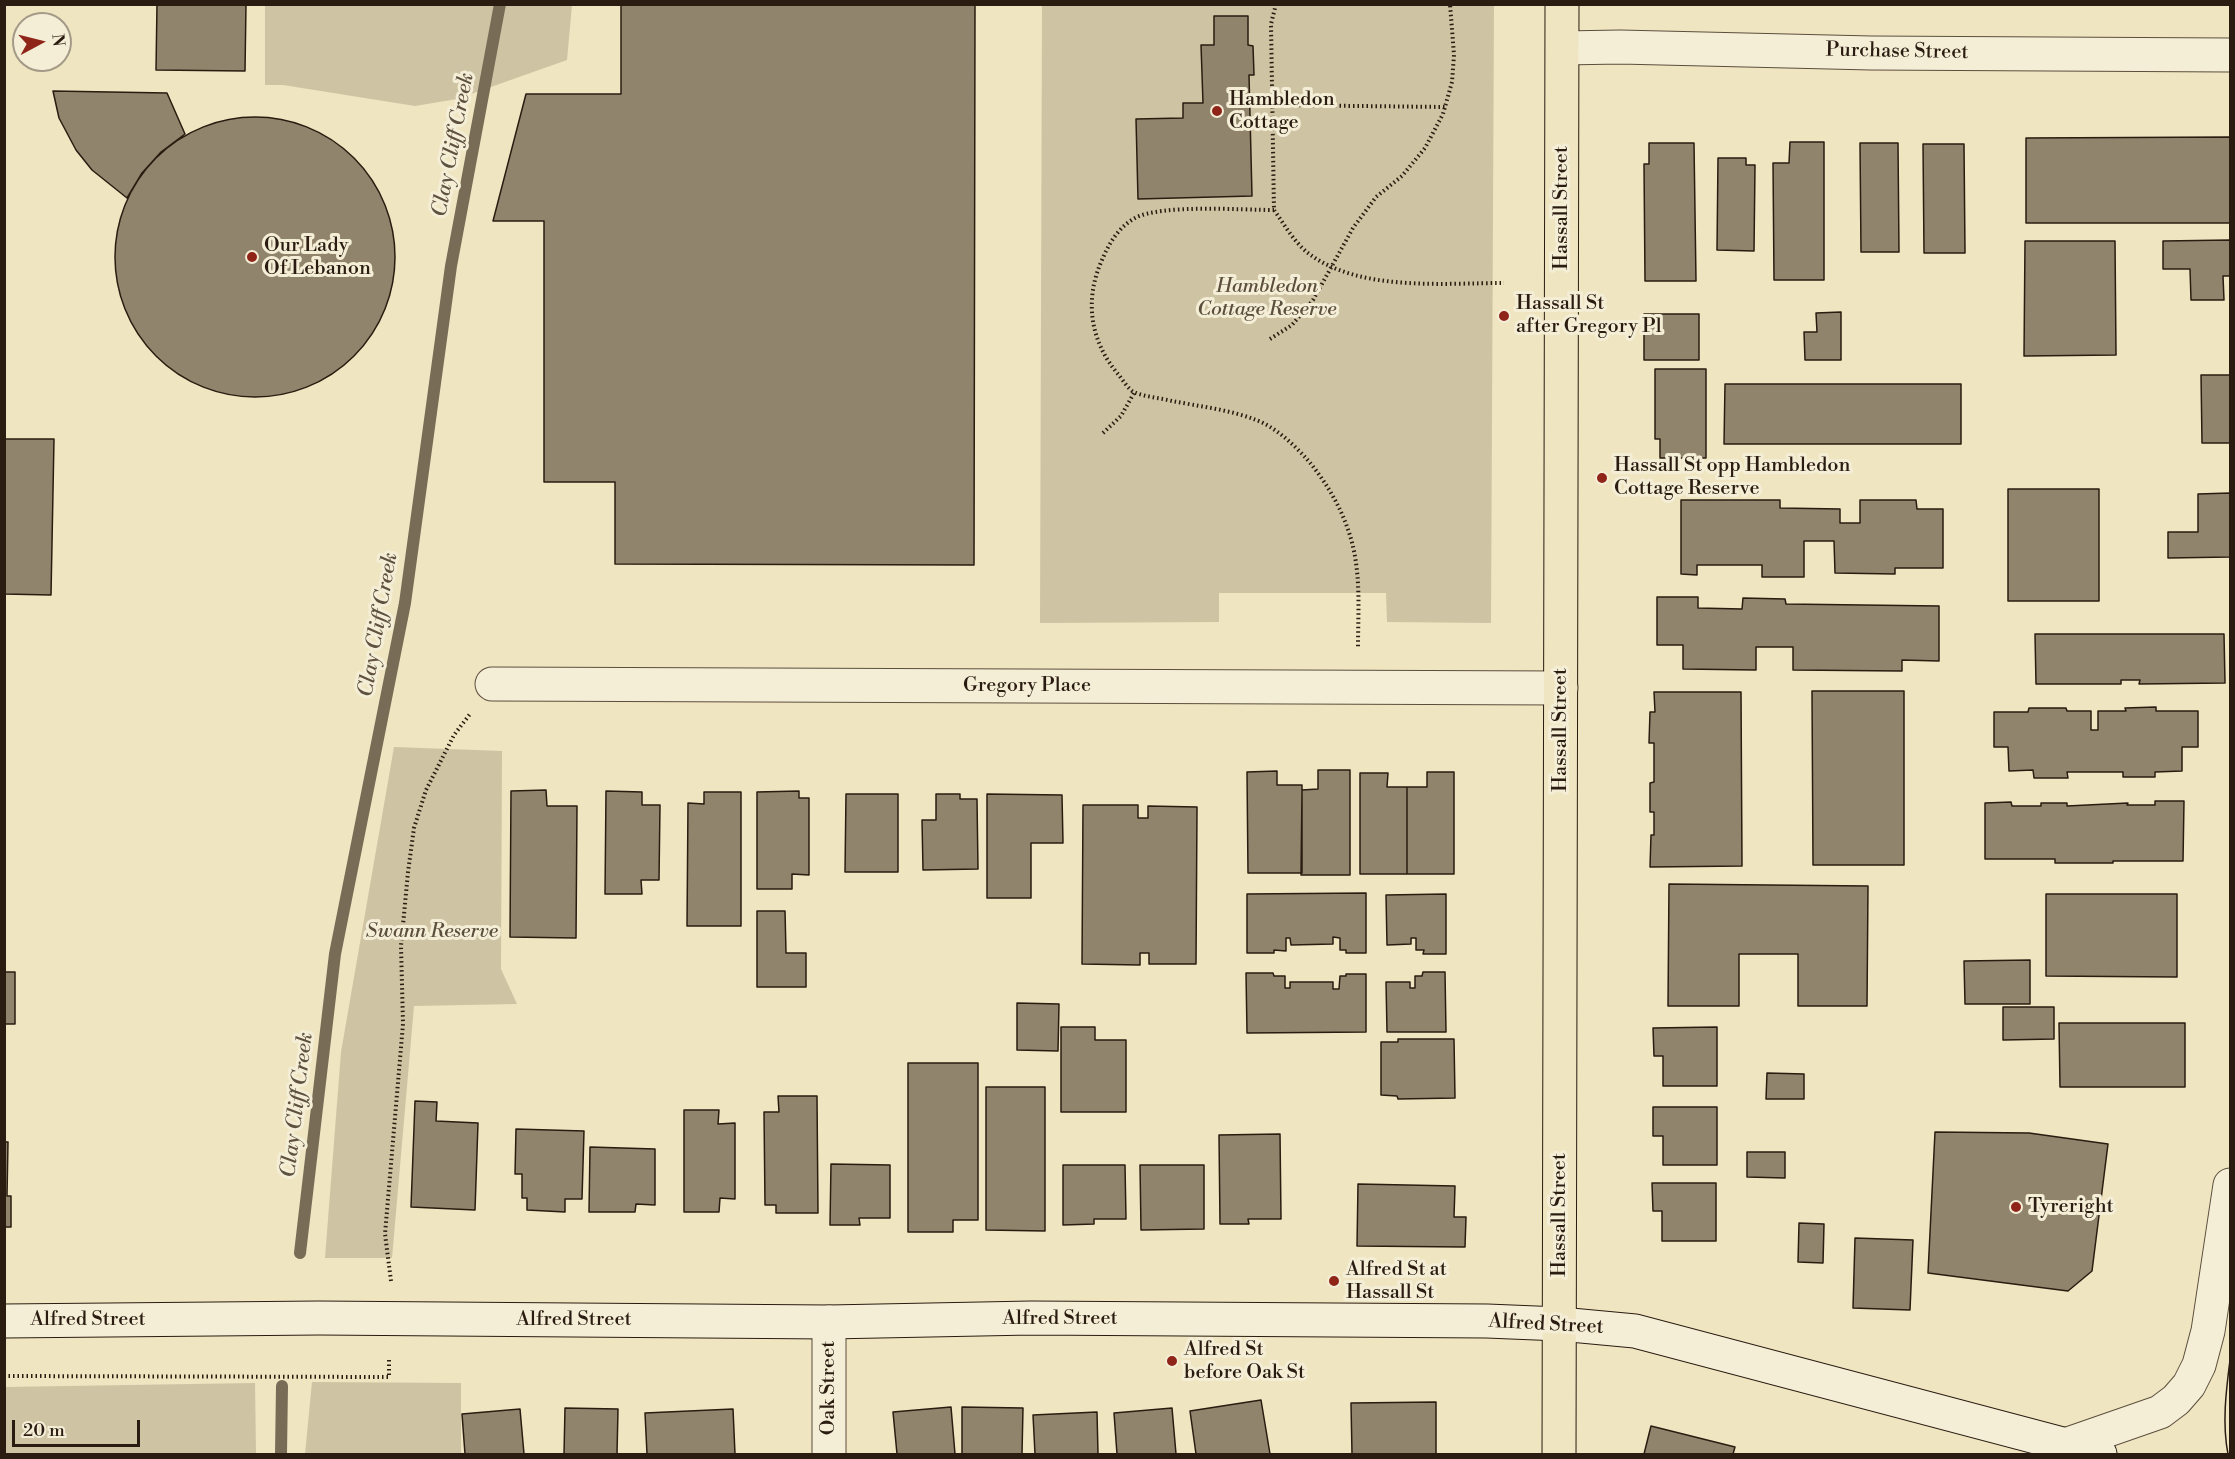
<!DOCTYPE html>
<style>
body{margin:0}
#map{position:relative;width:2235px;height:1459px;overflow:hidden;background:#efe5c1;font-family:"Libre Bodoni",serif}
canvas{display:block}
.frame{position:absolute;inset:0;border:6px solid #2a1c10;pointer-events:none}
.north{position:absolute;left:12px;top:12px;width:60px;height:60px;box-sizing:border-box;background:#f5eed7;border:2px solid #a49a87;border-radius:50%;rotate:83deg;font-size:16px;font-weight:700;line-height:24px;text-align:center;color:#2a1c10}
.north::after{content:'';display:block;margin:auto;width:21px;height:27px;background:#8f2418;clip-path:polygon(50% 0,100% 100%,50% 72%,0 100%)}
.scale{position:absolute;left:12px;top:1420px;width:128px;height:27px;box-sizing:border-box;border:3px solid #2a1c10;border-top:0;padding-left:8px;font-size:18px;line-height:21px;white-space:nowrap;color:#2a1c10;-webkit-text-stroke:4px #f5eed7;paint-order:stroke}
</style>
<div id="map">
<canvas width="2235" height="1459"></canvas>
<div class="frame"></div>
<div class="north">N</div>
<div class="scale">20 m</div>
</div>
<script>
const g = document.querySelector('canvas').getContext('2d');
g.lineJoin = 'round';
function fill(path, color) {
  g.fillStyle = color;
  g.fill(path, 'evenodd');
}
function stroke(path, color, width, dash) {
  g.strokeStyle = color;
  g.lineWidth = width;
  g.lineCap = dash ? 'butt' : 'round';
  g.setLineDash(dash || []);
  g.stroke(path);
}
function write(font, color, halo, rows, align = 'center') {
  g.font = font + ' "Libre Bodoni",serif';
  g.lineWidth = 6;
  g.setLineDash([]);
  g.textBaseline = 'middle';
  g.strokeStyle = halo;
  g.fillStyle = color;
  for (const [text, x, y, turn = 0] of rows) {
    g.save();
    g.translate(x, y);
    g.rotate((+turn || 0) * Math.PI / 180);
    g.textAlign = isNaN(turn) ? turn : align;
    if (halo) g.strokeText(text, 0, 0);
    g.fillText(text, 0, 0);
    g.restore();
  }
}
fill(new Path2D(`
 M265,5H572L567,60L457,99L415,106L283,85H265Z
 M1042,5H1494L1491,623L1387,622L1386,593H1219V622L1040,623Z
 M394,747L502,751L501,969L517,1004L414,1006L392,1258H325L341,1052Z
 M312,1382L461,1383V1454H305Z
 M255,1383L256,1454H5V1387Z`), '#cec3a3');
stroke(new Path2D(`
 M300,1253L335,954L405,603L451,266L500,4
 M281,1454L282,1386`), '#786c56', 12);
const building = new Path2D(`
 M157,4H246L245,71L156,70Z
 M621,4H975L974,565L615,564V482H544V221H493L526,94H621Z
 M1214,16H1248V45L1253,46L1254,75H1249L1252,196L1138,199L1136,119L1183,118V103H1203L1201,45H1214Z
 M53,91L167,93L185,134L161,152L142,173L127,198L92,170L76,150L59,118Z
 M115 257a140 140 0 1 1 280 0a140 140 0 1 1-280 0Z
 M2230,137V223H2026V138Z
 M1790,142H1824V280H1774L1773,163H1789Z
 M1649,143H1694L1696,281H1645L1644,164H1649Z
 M1860,143H1898L1899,252H1861Z
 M1923,144H1964L1965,253H1924Z
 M1718,158H1746V165H1755L1754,251L1717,250Z
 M2230,240V276H2223L2224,300H2191L2190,269H2163V241Z
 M2025,241H2115L2116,355L2024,356Z
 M1841,312V360H1805L1804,332H1817L1816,313Z
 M1644,314H1699V360H1644Z
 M1655,369H1706V458H1660V439H1655Z
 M2201,375H2230V443H2202Z
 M1725,384H1961V444H1724Z
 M4,439H54L51,595L4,594Z
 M2008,489H2099V601H2008Z
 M2230,493V557L2168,558V532H2198V494Z
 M1681,500H1780V508L1840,509V523H1860V500H1916L1917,509H1943V568H1895V574L1835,573L1834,541H1804V577H1762V565H1697V575L1681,574Z
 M1657,597H1698V608L1742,609L1743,598L1785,599L1786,604L1939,606V661L1902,660V671L1793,670V647H1756V670L1683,669V645H1657Z
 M2035,634H2224L2225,683L2139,684L2140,680H2121V684H2036Z
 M1812,691H1904V865H1813Z
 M1654,692H1741L1742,866L1650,867L1651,835H1654V812H1650V783L1654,782V743H1649L1650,712H1655Z
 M2156,707V711H2198V747H2182V771L2155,772V777H2123V772H2067L2068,778H2034L2033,770L2009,771L2008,747H1994V712H2028L2029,708H2066L2067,711H2091V730H2098V711H2126L2125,708Z
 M1318,770H1350V875H1301L1302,790L1318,789Z
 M1277,771V785H1302V873H1248L1247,772Z
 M1427,772H1454V874H1407V787H1427Z
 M1360,773H1388L1387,787H1407V874H1360Z
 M546,790L547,806H577L576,938L510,937L511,791Z
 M606,791L642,792V805H660L659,880H641L642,894H605Z
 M799,791V798H809V875L792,874V889H757V792Z
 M704,792H741V926H687L688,803L704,804Z
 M846,794H898V872H845Z
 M936,794H960V799H977L978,869L923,870L922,820H936Z
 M987,794L1062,795L1063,843H1031V898H987Z
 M2155,801H2184L2183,861H2113V863H2055V859H1985V803L2011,802L2012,806H2041V803H2067V806L2128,803L2127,805H2155Z
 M1083,805H1138V818H1148V806L1197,807L1196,964H1149V953H1140V965L1082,964Z
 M1669,884L1868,886L1867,1006H1798V954H1739V1006H1668Z
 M1366,893V953H1346V950H1340V938L1333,937V944L1291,945L1290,938H1286V951L1274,950V953H1247V894Z
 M1446,894V954H1423L1424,950H1416V938H1411V944L1387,945L1386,895Z
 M2046,894H2177V977L2046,976Z
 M757,911H785L786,953H806V987H757Z
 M2030,960V1004H1965L1964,961Z
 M4,972H15V1024H4Z
 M1423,972H1445L1446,1032H1387L1386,982H1410V988H1415V976H1422Z
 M1246,973H1273L1274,976H1285V988H1290V982H1333V989H1339L1340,976H1346V974H1366V1032L1247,1033Z
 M1017,1003L1059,1004L1058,1051L1017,1050Z
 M2003,1007H2054V1039L2003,1040Z
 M2059,1023H2185V1087H2060Z
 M1061,1027H1095V1040H1126V1112H1061Z
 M1717,1027V1086H1663V1056H1654L1653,1028Z
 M1398,1039H1454L1455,1098L1398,1099L1397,1096L1381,1095V1042H1398Z
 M908,1063H978V1220H953V1232H908Z
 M1767,1073L1804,1074V1099H1766Z
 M986,1087H1045V1231L986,1230Z
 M778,1096H817L818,1213H776V1205H765L764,1112H779Z
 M415,1101L437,1102L436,1121L478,1123L475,1210L411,1207Z
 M1653,1107H1717V1165H1663V1136H1653Z
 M684,1110H719L718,1124L735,1123V1199L720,1198L719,1212H684Z
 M516,1129L584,1131L582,1199H565V1212L527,1210V1198H522V1174H515Z
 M1935,1132L2029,1133L2108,1144L2092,1271L2068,1291L1928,1273Z
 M1280,1134L1281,1219H1248L1249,1224H1220L1219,1135Z
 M4,1142H8L7,1196H11V1227H4Z
 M590,1147L655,1149V1205L636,1204L635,1212H589Z
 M1747,1152H1785V1178L1747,1177Z
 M831,1164L890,1165V1218H859L860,1225H830Z
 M1063,1165H1125L1126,1219H1094V1224L1063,1225Z
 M1140,1165H1204V1229L1141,1230Z
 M1652,1183H1716V1241H1662V1211H1653Z
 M1358,1184L1455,1186L1454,1217H1466L1465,1247L1357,1246Z
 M1799,1223L1824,1224L1823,1263L1798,1262Z
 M1855,1238L1913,1240L1910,1310L1853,1308Z
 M1261,1400L1270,1454H1196L1190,1411Z
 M1436,1402V1454H1352L1351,1403Z
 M951,1407L955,1454H897L893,1412Z
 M962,1407L1023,1408L1022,1454H962Z
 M565,1408L618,1409L617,1454H564Z
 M1172,1408L1176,1454H1117L1114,1413Z
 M520,1409L524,1454H465L462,1414Z
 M733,1409L735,1454H647L645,1413Z
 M1097,1412L1098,1454H1035L1033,1415Z
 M1651,1426L1735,1447L1733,1454H1644Z`);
fill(building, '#90856c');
stroke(building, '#2a1c10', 1.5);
const street = new Path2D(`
 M1563,48L1620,47L1871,53L2230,55
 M492,684L1561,688
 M2065,1445L2160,1412L2176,1400L2189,1385L2199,1365L2208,1331L2230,1185
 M829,1454V1322`);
const secondary = new Path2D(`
 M4,1321L319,1318L829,1322L1031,1318L1487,1321L1560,1324L1635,1331L2100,1454`);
const primary = new Path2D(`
 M1559,1454L1562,4`);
stroke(street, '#5b4e3c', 35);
stroke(secondary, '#2a1c10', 35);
stroke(primary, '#2a1c10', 35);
stroke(new Path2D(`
 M1276,4L1271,24L1274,210C1284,224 1294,242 1308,253C1359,292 1443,283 1504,283
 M1272,105L1445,107
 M1274,210C1242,210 1161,204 1135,218C1119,227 1109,243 1102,260C1084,300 1090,341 1118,374C1123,380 1129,391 1136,393C1147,397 1160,398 1172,401C1198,406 1231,410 1256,420C1275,427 1292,443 1306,458C1331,487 1351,524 1356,563C1360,591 1358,620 1358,649
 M1270,339L1292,325L1313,300L1353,228L1376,197L1402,176L1425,148L1443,114L1452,82L1454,55L1450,4
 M1103,433L1121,416L1134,393
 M391,1281L385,1234L403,1024L401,946L408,872L414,828L426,790L454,735L470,714
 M4,1376L389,1377V1358`), '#2a1c10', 4, [1.5, 3]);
stroke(street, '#f5eed7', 33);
stroke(secondary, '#f5eed7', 33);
stroke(primary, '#efe5c1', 33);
stroke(new Path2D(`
 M2228,1454C2222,1424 2226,1391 2230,1360`), '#2a1c10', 1.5);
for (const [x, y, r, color] of [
 [1217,111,6,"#8f2418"],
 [252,257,6,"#8f2418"],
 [1504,316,6,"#8f2418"],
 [1602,478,6,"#8f2418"],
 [2016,1207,6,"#8f2418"],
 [1334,1281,6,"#8f2418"],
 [1172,1361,6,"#8f2418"]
]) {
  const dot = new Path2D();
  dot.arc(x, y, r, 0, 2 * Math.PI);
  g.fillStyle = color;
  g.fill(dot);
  stroke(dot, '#f5eed7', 2);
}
write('20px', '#2a1c10', '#f5eed7', [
 ["Purchase Street",1897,52,1],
 ["Hassall Street",1562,208,-90],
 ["Gregory Place",1027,686],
 ["Hassall Street",1561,730,-90],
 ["Hassall Street",1560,1215,-90],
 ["Alfred Street",1060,1319],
 ["Alfred Street",88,1320],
 ["Alfred Street",574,1320],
 ["Alfred Street",1546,1325,3],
 ["Oak Street",829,1388,-90]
]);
write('20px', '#2a1c10', '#f5eed7', [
 ["Hambledon",1229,100],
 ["Cottage",1229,123],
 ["Our Lady",264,246],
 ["Of Lebanon",264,269],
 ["Hassall St",1516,304],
 ["after Gregory Pl",1516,327],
 ["Hassall St opp Hambledon",1614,466],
 ["Cottage Reserve",1614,489],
 ["Tyreright",2028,1207],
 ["Alfred St at",1346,1270],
 ["Hassall St",1346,1293],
 ["Alfred St",1184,1350],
 ["before Oak St",1184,1373]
], 'left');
write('italic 20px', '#5b4e3c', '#f5eed7', [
 ["Hambledon",1267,287],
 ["Cottage Reserve",1267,310],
 ["Swann Reserve",432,932]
]);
write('italic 21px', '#5e513f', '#f5eed7', [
 ["Clay Cliff Creek",454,145,-79],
 ["Clay Cliff Creek",379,625,-80],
 ["Clay Cliff Creek",298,1105,-83]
]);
</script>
